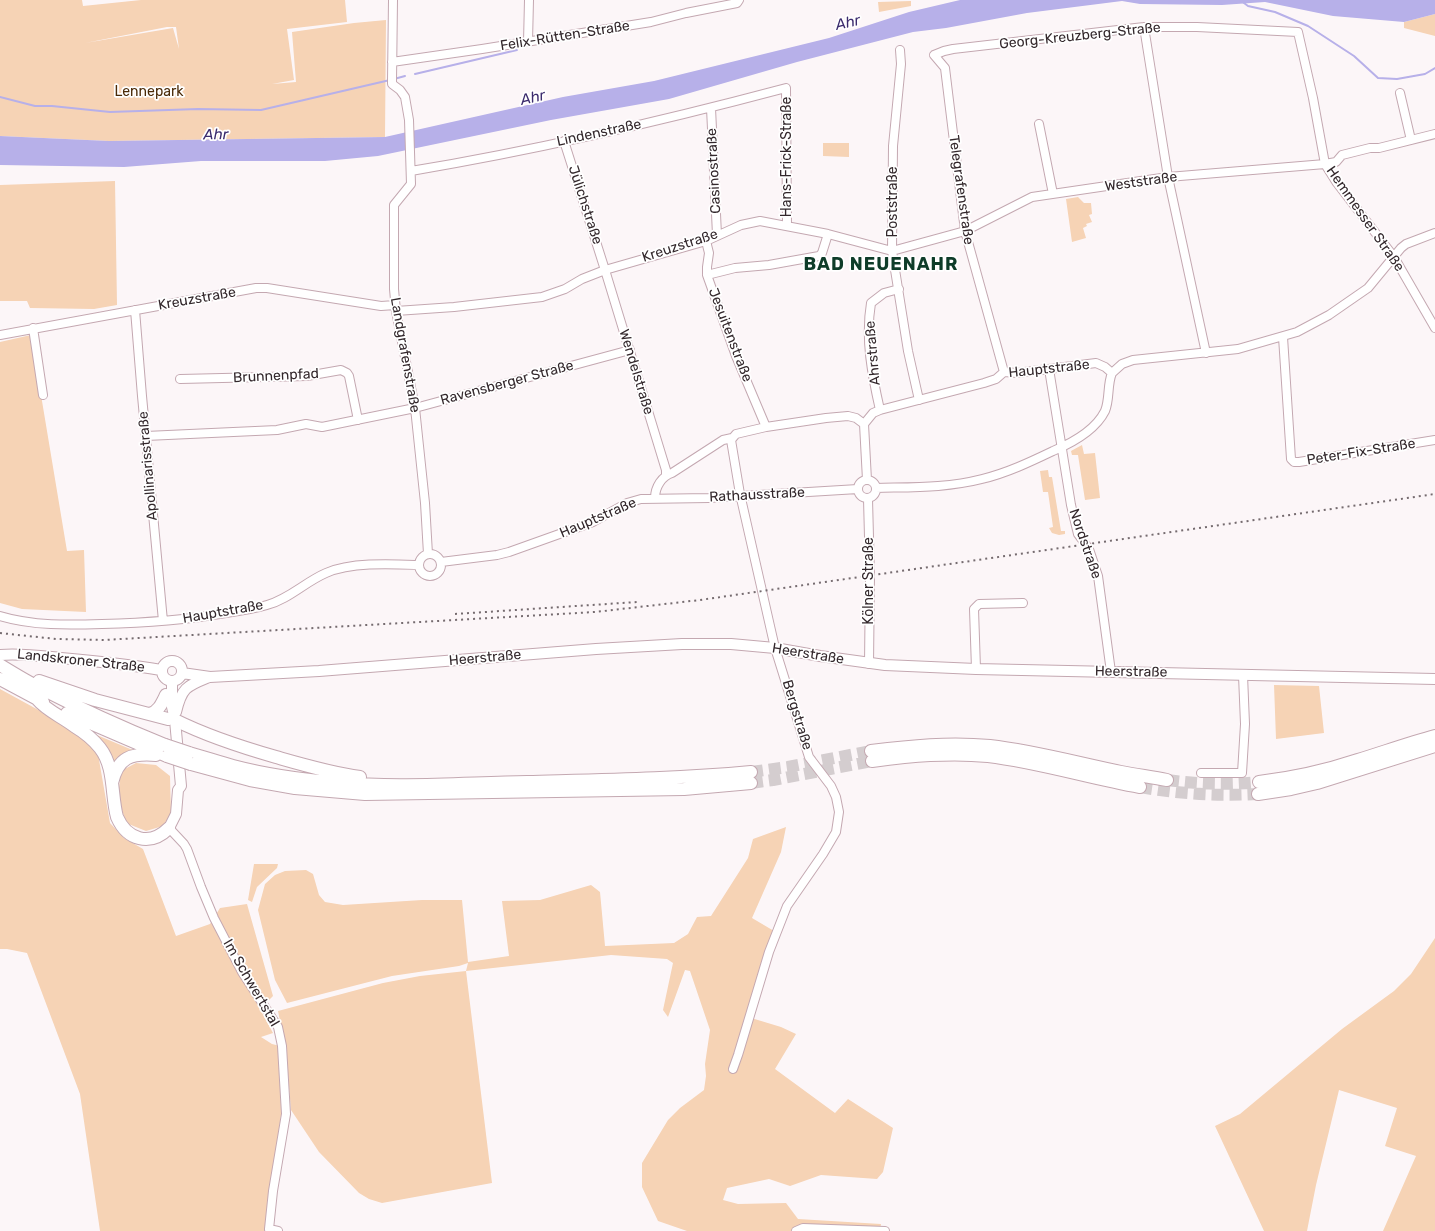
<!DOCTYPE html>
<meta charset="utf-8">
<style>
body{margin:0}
canvas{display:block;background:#fcf6f8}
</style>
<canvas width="1435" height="1231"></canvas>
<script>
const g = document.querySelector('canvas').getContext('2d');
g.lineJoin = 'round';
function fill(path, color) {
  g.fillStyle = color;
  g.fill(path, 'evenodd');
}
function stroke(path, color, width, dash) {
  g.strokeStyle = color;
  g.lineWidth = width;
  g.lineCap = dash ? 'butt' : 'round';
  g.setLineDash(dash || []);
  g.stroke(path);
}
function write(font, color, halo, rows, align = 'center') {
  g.font = font + ' Rubik,sans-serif';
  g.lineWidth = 3.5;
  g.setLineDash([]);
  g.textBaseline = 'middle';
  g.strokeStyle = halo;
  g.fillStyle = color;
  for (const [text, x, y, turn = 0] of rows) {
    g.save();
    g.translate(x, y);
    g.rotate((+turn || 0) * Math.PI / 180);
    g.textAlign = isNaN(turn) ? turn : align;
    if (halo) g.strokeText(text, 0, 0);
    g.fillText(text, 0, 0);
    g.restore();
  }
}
fill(new Path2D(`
 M0,0H82L83,6L141,0H345L347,22L287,29L294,80L272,84L296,82L292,32L354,23L386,20L385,137L109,141L0,136ZM167,27H176L179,49L173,28L85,43Z
 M911,1V6L879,12L878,2Z
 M1435,14V36L1404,28V22Z
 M823,143H849V157L823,156Z
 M115,181L117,305L94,309L30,308L27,301H0V185Z
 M1078,197L1084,203H1091L1092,214L1089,215L1092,222L1086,224L1087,226L1083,228L1086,238L1072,242L1066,199Z
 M31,335L67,551L84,550L86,612L22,609L0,603V342Z
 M1082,445L1084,454L1095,453L1100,498L1085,500L1078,455H1072L1071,451Z
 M1048,470L1049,477H1052L1061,531H1065V534L1059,535L1052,533L1049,528L1053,527L1048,492H1043L1040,471Z
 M1274,685L1319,686L1324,733L1276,739Z
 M0,689L75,730L98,754L110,823L124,838L143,849L176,936L210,924L220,908L247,904L273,996L260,1009L273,1033L261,1037L272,1044L280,1046L281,1115L265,1231H100L80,1094L27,953L7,949H0Z
 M92,733L135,751L115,767Z
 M136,763L156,765L170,776L171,813L163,826L146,831L126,823L118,796L121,771Z
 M786,827L781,852L752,918L774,931L748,1017L781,1027L796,1034L775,1069L835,1113L848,1099L893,1128L883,1172L877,1179L821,1175L790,1186L769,1179L727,1188L723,1200L738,1204L786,1203L798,1219L881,1224L880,1231H687L658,1221L642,1187V1163L668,1120L680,1108L704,1090L706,1076L705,1064L710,1030L690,971L685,970L668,1017L663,1010L673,963L667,959L611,955L466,971L492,1183L382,1203L369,1199L359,1193L319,1152L291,1110L286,1051L278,1011L383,983L420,976L466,971L468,963L459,966L392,976L287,1003L275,980L258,910L265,884L275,875L285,871L306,870L313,874L319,895L325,902L343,905L422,900H462L468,962L509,956L502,901L540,900L591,885L600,892L605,946L674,943L688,934L697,917L711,916L748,858L753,839Z
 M254,864H278L277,868L257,887L252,902L248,900Z
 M1435,938V1231H1383L1416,1156L1385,1146L1397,1108L1339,1090L1316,1185L1307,1231H1264L1215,1126L1240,1114L1342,1029L1394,991L1411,974Z`), '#f6d3b5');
fill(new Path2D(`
 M960,0H1435V14L1404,22L1333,16L1265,2L1222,5L1140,4L1122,1L1027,13L946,28L913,32L797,62L669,99L551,120L378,156L325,161H201L124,167L0,165V136L109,141L385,137L563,97L654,81L829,38L909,12Z`), '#b7b0e9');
stroke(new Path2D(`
 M1240,0L1248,6L1275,12L1308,26L1354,56L1378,78L1397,79L1425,74L1435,68
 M415,74L517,50
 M394,79L405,76
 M0,97L35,106H52L110,112L198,109L261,110L390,80`), '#b7b0e9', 2);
stroke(new Path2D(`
 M751,772L788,767L871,751
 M1167,780C1198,784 1227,785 1259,782
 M751,783L773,780L872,761
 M1140,787C1180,794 1218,796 1258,794`), '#d4cdcf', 12, [12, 6]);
const minor = new Path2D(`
 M393,0L392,81V84L400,90L405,97L409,120L411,184L394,205V289L396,311L415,408L425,503L428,554
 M1144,27L1168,177L1206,353
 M528,42L529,0
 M900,50L901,64L893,146L892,251L908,351L919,400
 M392,62L482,49L651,22L686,13L737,3L739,0
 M1400,93L1411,140
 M711,108L717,235
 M1039,124L1053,194
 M564,141L605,270L666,470V475
 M411,171C537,150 662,121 786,88L787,226
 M706,241L709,253L707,267V275L736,356L766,427
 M707,275L735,268L769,265L819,256L822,253L828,234
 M135,310L142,396L163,621
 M396,311L454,307L542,297L565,289L582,279L605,270L706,241L741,225L760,221L828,234L892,251L965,231L1032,197L1168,177L1325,164L1336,162L1342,155L1370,148H1379L1435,134
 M33,328L43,395
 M0,335L256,288H267L381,306L395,305
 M1283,337L1291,459L1294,462H1299L1435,440
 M1049,369L1071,505L1078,534L1089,549L1098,576L1111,672
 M1004,372L965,231L945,68L934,55L944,51L953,49L1144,27H1197L1298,32L1313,98L1325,164L1337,183L1394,257L1435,328
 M1112,373L1122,364L1133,360L1238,349L1297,332L1329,315L1368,288L1401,248L1406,244L1435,233
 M180,379L307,376L341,370L347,373L349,376L358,420
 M880,410C872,375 865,339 871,303L884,293L899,289
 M864,424L873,413L880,410L984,383L996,379L1004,372L1017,373L1096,363L1105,367L1112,373
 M864,424L867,480
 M146,436L277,430L306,424L322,427L415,408L630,350
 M858 489a9 9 0 1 1 18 0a9 9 0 1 1-18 0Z
 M876,488C912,487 947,488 982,479C1007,473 1030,462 1053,451C1072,443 1095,431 1105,411C1110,399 1107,385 1112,373
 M655,498C655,487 662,476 672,473L723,440L732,438
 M868,499L870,575L869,664
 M419 565a11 11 0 1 1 22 0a11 11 0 1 1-22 0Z
 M441,562L497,555L509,552L593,522L627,503L641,499L709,498L858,489
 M0,616C33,626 69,625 102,624C144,623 185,620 226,613C240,611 254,609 267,605C289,599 305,582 326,573C351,562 391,564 418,565
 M976,669L974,609L979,604L1023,603
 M1201,773H1242L1245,724L1243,675
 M169,828L184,844L187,849L201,887L214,918L242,972L278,1027L282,1046L286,1114L273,1191L269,1229L278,1231
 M733,1069L738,1055L769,952L787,906L823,854L836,832L839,812L836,797L831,786L809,757L775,648L740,494L731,440L736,434L766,427L826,418L848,416L856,418L864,424
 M796,1231L803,1228L885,1231`);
const major = new Path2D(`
 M0,655C20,653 41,656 61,658C95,661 128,664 161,670
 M162 671a10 10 0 1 1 20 0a10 10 0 1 1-20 0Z
 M182,673L210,677L319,671L596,649L682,644H731L775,648L820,656L885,665L976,669L1435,679
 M176,712C182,687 187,686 209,677
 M169,828L176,814L178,790L181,786L175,720L172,707V682`);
const highway = new Path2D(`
 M0,665C13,673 26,681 40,688C81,709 123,728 165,745
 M0,679L43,702
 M39,681L95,700L168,719
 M37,699C47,711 61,716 74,726C84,732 93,739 100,748C115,767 111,795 117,817C127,840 150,847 169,828
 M67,713L167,756
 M150,714C159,711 162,703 166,695
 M175,720C207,736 241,747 276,757C304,765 331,773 360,777
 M871,751C910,746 950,742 990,746C1034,751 1077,763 1121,772C1136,775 1152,777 1167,780
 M189,753C204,757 218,762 233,766C267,775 304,780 340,783C401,788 466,783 527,782C602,780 676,779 751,772
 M872,761C911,756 949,752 988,756C1039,762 1089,778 1140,787
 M191,764L250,780L295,788L365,794L684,789L751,783
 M1259,782C1293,778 1325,771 1358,760C1384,752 1409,743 1435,736
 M112,783C118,757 131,753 156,755
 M1258,794L1291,789L1317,783L1435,746`);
stroke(minor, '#c4a8b1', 10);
stroke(major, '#c4a8b1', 12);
stroke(highway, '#c4a8b1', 14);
stroke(minor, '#fff', 8);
stroke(major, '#fff', 10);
stroke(highway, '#fff', 12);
stroke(new Path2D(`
 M455,614L637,602
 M0,633L56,639L104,640L595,612L700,600L1435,494`), '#756b6f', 2, [2, 4]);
const highwayBridge = new Path2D(`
 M165,745L189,753
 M167,756L191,764`);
stroke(highwayBridge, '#c4a8b1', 14, []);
stroke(highwayBridge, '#fff', 12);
write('14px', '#33282c', '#fff', [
 ["Felix-Rütten-Straße",565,36,-9],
 ["Georg-Kreuzberg-Straße",1080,36,-6],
 ["Lindenstraße",599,133,-12],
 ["Hans-Frick-Straße",787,157,-90],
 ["Casinostraße",714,171,-93],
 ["Weststraße",1141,182,-8],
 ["Telegrafenstraße",961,190,82],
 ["Poststraße",893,202,-90],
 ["Jülichstraße",585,205,72],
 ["Hemmesser Straße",1365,219,55],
 ["Kreuzstraße",680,246,-18],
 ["Kreuzstraße",197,299,-10],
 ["Jesuitenstraße",730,335,69],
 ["Ahrstraße",873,353,-95],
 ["Landgrafenstraße",405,355,80],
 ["Hauptstraße",1049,369,-6],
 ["Wendelstraße",636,372,73],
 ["Brunnenpfad",276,376,-3],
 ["Ravensberger Straße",507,383,-15],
 ["Peter-Fix-Straße",1361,452,-9],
 ["Apollinarisstraße",148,466,-95],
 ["Rathausstraße",757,495,-3],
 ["Hauptstraße",598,518,-23],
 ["Nordstraße",1085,544,71],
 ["Kölner Straße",869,581,-90],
 ["Hauptstraße",223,612,-10],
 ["Heerstraße",808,654,9],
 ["Heerstraße",485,658,-5],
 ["Landskroner Straße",81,661,6],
 ["Heerstraße",1131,672,1],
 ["Bergstraße",797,715,73],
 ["Im Schwertstal",251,983,60]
]);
write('14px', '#4a2a07', '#fff', [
 ["Lennepark",149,92]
]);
write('italic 15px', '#3b2b6d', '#fff', [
 ["Ahr",848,23,-13],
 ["Ahr",533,98,-13],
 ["Ahr",216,135,-1]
]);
g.letterSpacing = '1px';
write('bold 18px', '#0e3c29', '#fff', [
 ["BAD NEUENAHR",881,265]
]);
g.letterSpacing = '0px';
</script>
